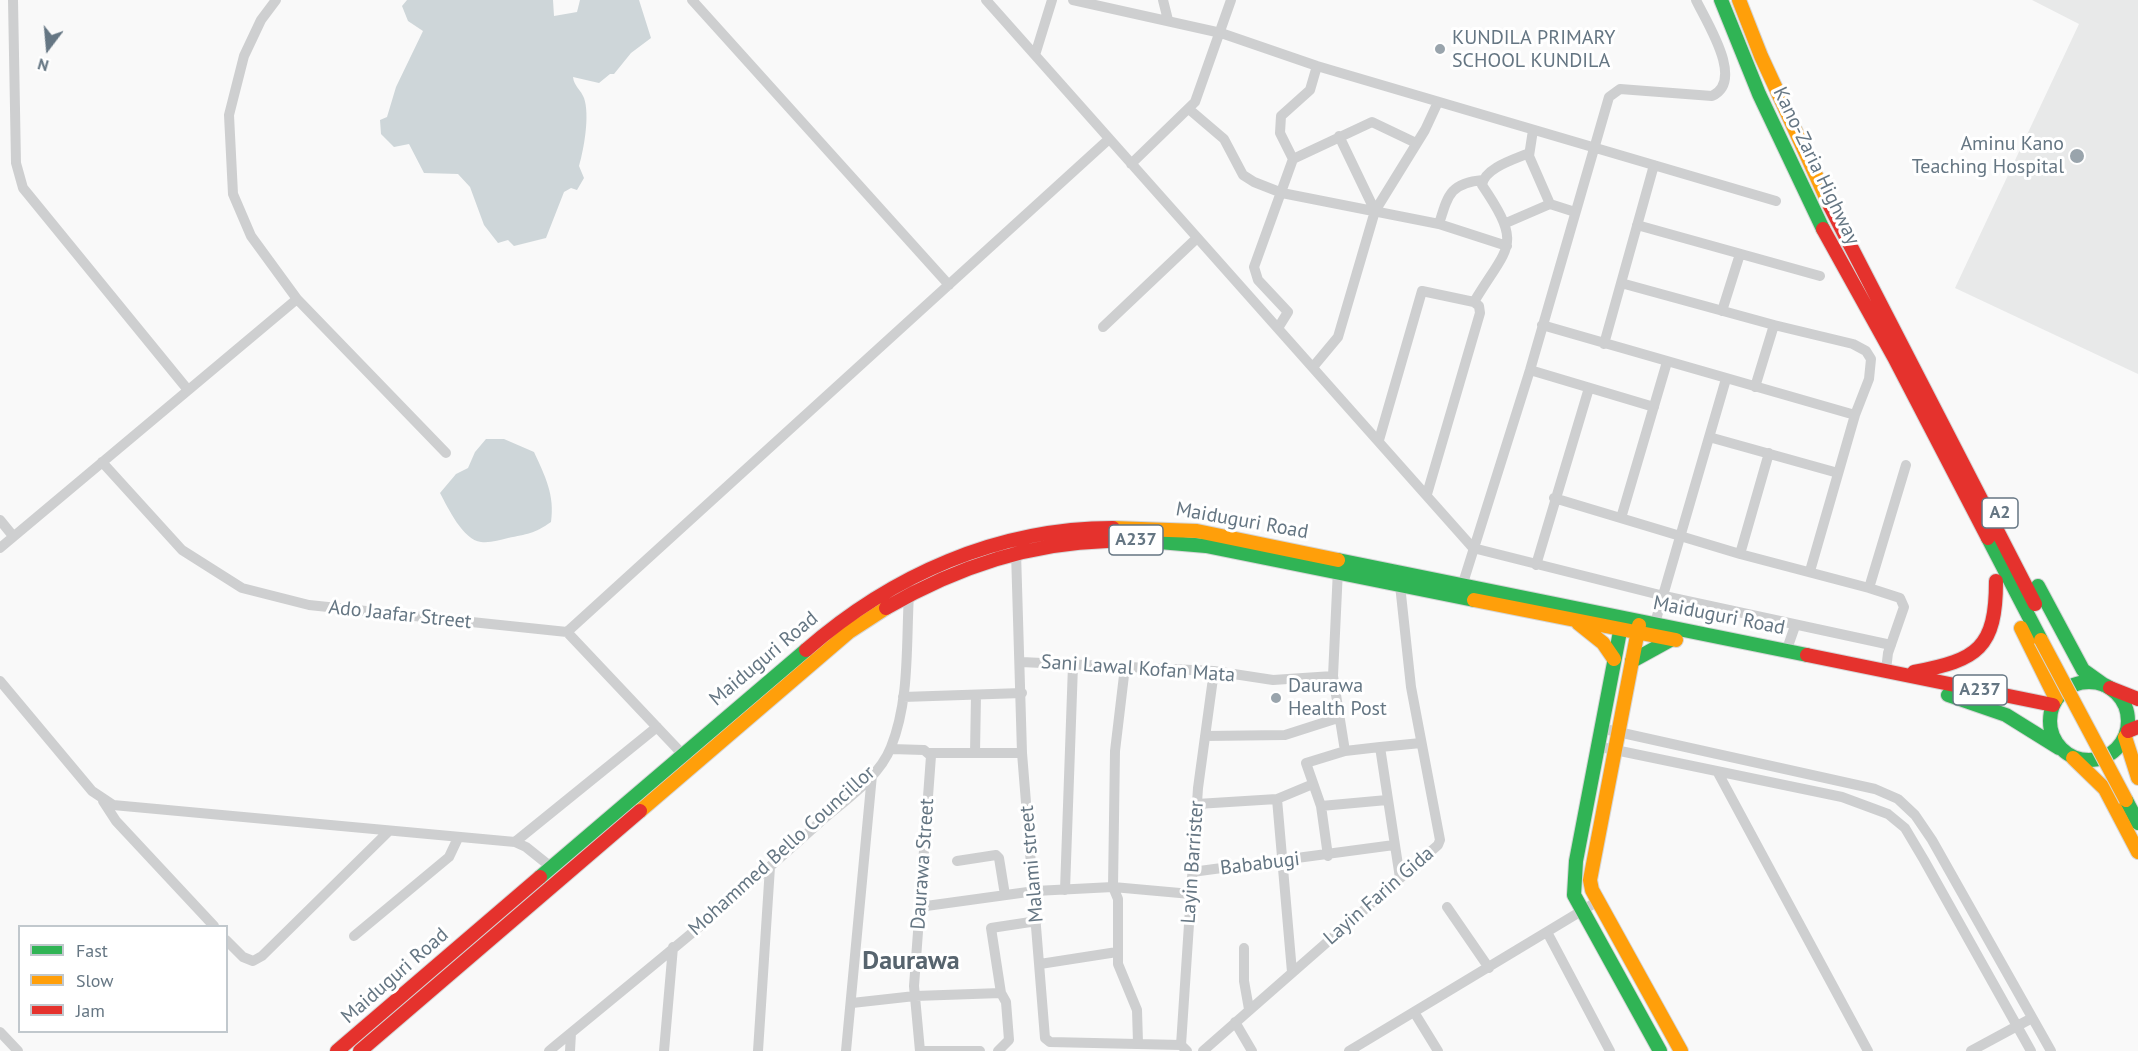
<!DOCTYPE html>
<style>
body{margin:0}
#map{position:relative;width:2138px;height:1051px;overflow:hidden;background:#f9f9f9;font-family:"PT Sans",sans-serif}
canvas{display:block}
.legend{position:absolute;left:18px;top:925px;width:210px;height:108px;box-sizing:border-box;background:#fff;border:2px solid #c1c8cd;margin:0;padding:8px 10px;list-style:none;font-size:18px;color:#657683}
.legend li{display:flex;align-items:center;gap:12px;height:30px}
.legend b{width:30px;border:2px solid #c1c8cd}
.north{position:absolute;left:18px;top:18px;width:60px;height:60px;-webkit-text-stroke:4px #fff;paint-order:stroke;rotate:196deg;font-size:16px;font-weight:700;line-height:24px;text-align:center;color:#657683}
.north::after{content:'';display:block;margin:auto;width:21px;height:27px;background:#657683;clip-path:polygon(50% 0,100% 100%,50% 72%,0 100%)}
</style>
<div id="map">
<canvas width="2138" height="1051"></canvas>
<ul class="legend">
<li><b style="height:8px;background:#30b455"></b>Fast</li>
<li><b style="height:8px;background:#ff9f0a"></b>Slow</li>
<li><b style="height:8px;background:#e5322d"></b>Jam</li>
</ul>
<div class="north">N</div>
</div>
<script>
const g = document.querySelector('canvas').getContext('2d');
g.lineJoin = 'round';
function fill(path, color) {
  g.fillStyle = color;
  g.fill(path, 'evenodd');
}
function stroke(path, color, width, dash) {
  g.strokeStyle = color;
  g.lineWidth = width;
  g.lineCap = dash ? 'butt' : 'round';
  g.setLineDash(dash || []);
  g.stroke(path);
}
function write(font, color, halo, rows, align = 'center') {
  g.font = font + ' "PT Sans",sans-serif';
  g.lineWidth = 6;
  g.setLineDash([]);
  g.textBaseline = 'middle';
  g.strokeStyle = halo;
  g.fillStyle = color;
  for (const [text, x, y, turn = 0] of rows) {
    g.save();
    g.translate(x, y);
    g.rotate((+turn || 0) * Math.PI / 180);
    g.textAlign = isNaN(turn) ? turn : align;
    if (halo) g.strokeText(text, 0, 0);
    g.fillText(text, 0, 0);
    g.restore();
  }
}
fill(new Path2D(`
 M2032,0H2138V374L1955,288L2079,24Z`), '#e8e9e9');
fill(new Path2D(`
 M407,0H553L554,16L577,12L580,0H639L651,38L631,53L614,74H610L599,83L573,77C574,86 581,90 584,98C590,115 584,149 579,166L584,178L577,190L571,188L564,192L546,238L514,246L508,240L498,243L484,225L470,187L458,174L424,173L409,144L394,147L381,134L380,120L387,117L396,87L423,31L408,21L402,6Z
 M486,439H504L534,452C545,476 555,495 551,522C534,534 527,534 508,538C499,540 491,543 481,542C463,540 448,508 440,493L456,474L468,468L475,452Z`), '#ced6d9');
const fast = new Path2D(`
 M1721,0L1759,94L1823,229
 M1988,538L2041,640
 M1107,541L1136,540L1206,546L1474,600
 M1338,560L1807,655
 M2038,586L2083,670L2104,685
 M1622,621L1576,861L1574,895L1660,1051
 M1632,661L1672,639
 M2050 721a39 39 0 1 1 78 0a39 39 0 1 1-78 0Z
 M1948,695L2006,715L2059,748
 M2126,800L2138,823
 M540,877L806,650`);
const slow = new Path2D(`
 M1739,0L1761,56L1830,206
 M1113,528L1197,531L1338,560
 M1474,600L1676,640
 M1578,623L1603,643L1614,659
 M1639,625L1590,880L1592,890L1681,1051
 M2021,628L2056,699
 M2125,737L2138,778
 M2073,758L2105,789L2138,852
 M640,811L849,632L886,608`);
const jam = new Path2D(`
 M1830,206L2035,604
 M1823,229L1894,357L1988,538
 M886,608C953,569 1028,543 1107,541
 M806,650C892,575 998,528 1113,528
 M1807,655L2053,705
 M1914,672C1978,660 1996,648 1996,581
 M2110,688L2138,699
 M2128,731L2138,727
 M337,1051L540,877
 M360,1051L640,811`);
stroke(fast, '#d5d6d7', 16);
stroke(slow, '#d5d6d7', 16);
stroke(jam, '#d5d6d7', 16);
stroke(new Path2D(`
 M13,0L16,163L23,188L188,390
 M276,0L261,20L244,56L229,115L233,194L251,236L297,299L446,453
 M692,0L949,285
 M986,0L1473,548L1664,596L1891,645
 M1073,0L1221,33L1317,66L1776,201
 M1163,0L1168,20
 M1035,55L1052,0
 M1190,110L1224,139L1243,175L1254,182L1282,193L1439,224L1507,246
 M1533,130L1529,156L1550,204L1575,212
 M1339,136L1375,211
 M1293,159L1372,122L1416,143
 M1131,164L1195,102L1231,0
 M1506,223L1550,204
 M1439,224C1448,195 1450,183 1483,180
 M1637,225L1820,276
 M1621,283L1774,325L1853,344L1866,351L1871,359L1869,379L1855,415L1810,571
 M1474,302C1508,245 1524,247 1482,185C1484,168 1515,159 1529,153
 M1722,311L1740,254
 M1542,325L1855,415
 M1103,327L1197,238
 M1278,328L1288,312L1258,280L1254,267L1293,159L1280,133L1281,116L1310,90L1317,66
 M1604,344L1654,165
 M1313,367L1338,337L1375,211L1425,130L1438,102
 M1530,370L1654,407
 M1755,387L1774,325
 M1709,437L1838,473
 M1379,440L1422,291L1474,302L1479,306L1480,313L1427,494
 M102,462L182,550L242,588L309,605L567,632L687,759
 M1554,498L1740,554L1869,588L1900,598L1904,607L1888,653L1886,670
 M1621,518L1667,362
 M0,520L13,536
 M0,548L297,299
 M1016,552L1022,753L1045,1038L1050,1042L1181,1045
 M1740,554L1769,453
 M1536,565L1589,388
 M1338,569L1333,676L1345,751
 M1463,583L1530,370L1609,97L1620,89L1712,96C1745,81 1707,23 1696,0
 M1869,588L1906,465
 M1655,623L1726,379
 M567,632L1109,139
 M1787,649L1795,626
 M1021,662L1214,671L1273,680L1333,676
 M1125,667L1115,751L1113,887L1118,899V964L1137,1010L1138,1043
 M0,681L92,791L113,805L515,842L526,847L551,867
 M903,697L1022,693
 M1600,728L1875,789L1898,799L1915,815L1932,840L2051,1051
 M1205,736L1285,735L1338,718
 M1596,746L1842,797L1888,814L1905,828L1924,860L2031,1051
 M1380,747L1421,743
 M891,749L924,750L931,756L914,986L920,1051
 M930,753H1022
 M975,753L976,695
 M1717,771L1868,1051
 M1277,799L1292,972
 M103,801L116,821L214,926
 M1197,804L1277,799L1313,784
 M1321,806L1387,800
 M515,842L657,727
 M1328,856L1321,806L1306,763L1345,751L1380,747L1400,878
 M957,861L996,855L999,858L1005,895
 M1192,872L1394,845
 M1065,890L1073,665
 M919,907L1035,891L1113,887L1191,894
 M1447,907L1489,968
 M1547,932L1610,1051
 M354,936L449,857L458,838
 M226,940L243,957L253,961L262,956L389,831
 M1244,948V981L1249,1009
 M1040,964L1117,952
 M852,1003L915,996L1001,993L991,928L1037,921
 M1414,1012L1438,1051
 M1235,1022L1252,1051
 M0,1032L18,1051
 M549,1051C640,976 732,902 820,822C844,801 879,778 891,747C910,700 906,643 909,594
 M570,1051L571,1033
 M664,1051L673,947
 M758,1051L770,867
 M846,1051L872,775
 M920,1051H980
 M998,1051L1009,1040L1006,1002L1001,993
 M1187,1051L1181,1045L1198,788L1214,671
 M1203,1051L1438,845L1440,840L1411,687L1400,585
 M1349,1051L1598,901
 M1971,1051L2032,1018`), '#cecfd0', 10);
stroke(fast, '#30b455', 14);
stroke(slow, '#ff9f0a', 14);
stroke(jam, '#e5322d', 14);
const slowBridge = new Path2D(`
 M2041,640L2126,800`);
stroke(slowBridge, '#d5d6d6', 16, []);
stroke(slowBridge, '#ff9f0a', 14);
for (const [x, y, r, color] of [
 [1440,49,6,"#99a4ac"],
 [2077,156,8,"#99a4ac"],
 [1276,698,6,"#99a4ac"]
]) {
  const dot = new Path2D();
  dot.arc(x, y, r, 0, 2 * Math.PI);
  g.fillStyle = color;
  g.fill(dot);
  stroke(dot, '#fff', 2);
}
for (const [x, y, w] of [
 [2000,513,36],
 [1136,540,54],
 [1980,690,54]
]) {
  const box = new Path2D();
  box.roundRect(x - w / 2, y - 15, w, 30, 4.5);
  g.fillStyle = '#fff';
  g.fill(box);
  stroke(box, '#657683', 1.5);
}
write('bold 18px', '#657683', null, [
 ["A2",2000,513],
 ["A237",1136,540],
 ["A237",1980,690]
]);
write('20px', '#657683', '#fff', [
 ["KUNDILA PRIMARY",1452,38],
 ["SCHOOL KUNDILA",1452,61],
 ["Aminu Kano",2064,144,"right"],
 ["Teaching Hospital",2064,167,"right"],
 ["Daurawa",1288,686],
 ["Health Post",1288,709]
], 'left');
write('20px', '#657683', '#fff', [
 ["Kano-Zaria Highway",1816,166,64],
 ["Maiduguri Road",1242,521,10],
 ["Ado Jaafar Street",400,615,6],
 ["Maiduguri Road",1719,616,11],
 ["Maiduguri Road",764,659,-40],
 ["Sani Lawal Kofan Mata",1138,669,4],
 ["Mohammed Bello Councillor",782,851,-42],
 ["Layin Barrister",1193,862,-86],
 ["Daurawa Street",923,864,-86],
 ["Malami street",1032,864,-95],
 ["Bababugi",1260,864,-7],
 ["Layin Farin Gida",1379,896,-41],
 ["Maiduguri Road",395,976,-41]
]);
write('bold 26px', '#57646e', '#fff', [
 ["Daurawa",911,962]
]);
</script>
